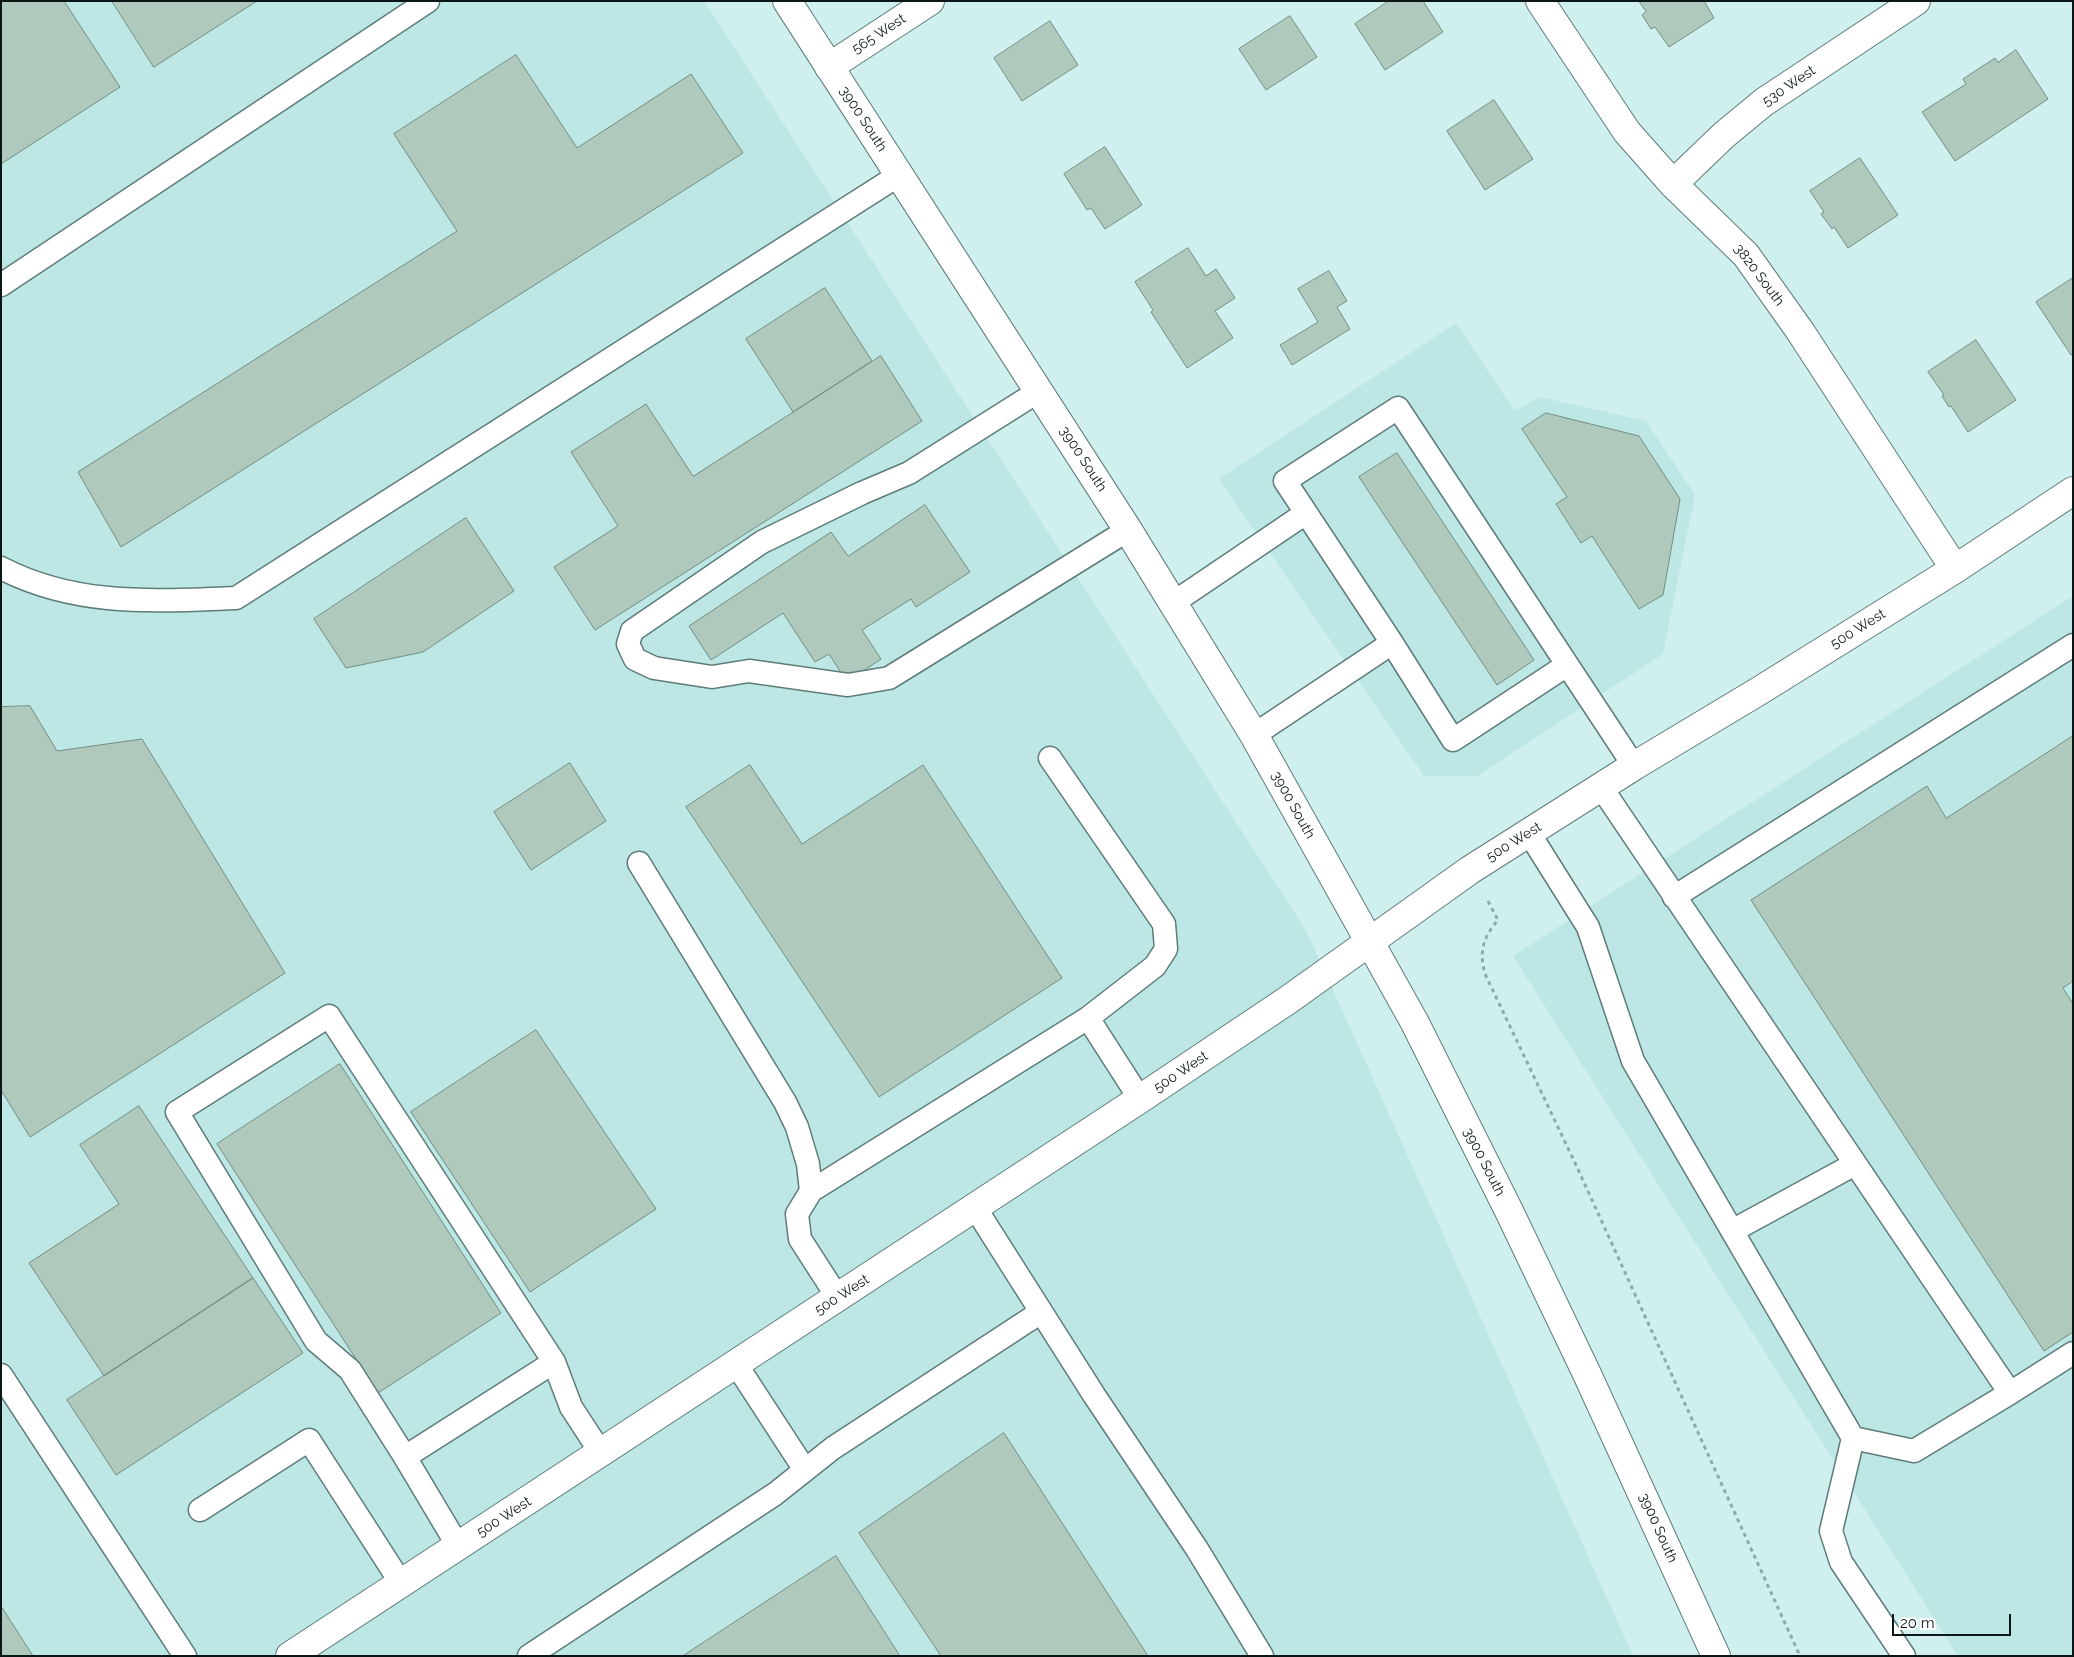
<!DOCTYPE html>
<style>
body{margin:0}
#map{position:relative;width:2074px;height:1657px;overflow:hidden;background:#cff0ee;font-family:Raleway,sans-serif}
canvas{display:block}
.frame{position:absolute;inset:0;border:2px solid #0b1716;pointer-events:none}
.scale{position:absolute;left:1892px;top:1614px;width:119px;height:22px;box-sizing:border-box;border:2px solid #0b1716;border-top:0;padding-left:6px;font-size:15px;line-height:18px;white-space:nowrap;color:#0b1716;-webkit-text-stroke:4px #fff;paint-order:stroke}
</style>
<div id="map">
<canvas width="2074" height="1657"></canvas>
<div class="frame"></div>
<div class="scale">20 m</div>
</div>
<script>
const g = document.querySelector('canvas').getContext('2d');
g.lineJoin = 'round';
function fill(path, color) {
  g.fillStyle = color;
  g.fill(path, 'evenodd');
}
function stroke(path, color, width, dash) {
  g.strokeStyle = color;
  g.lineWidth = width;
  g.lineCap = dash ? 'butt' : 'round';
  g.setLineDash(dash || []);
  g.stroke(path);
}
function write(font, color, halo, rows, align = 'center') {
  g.font = font + ' Raleway,sans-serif';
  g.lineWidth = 4.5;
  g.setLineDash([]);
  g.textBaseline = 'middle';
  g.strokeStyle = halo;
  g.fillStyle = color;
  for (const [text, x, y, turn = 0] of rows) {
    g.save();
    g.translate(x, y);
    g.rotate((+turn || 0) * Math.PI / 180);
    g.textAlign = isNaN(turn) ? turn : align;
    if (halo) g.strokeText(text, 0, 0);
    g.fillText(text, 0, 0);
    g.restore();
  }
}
fill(new Path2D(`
 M1,1H704L1307,932L1633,1656H1Z
 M1456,323L1514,410L1541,397L1646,421L1695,495L1663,654L1477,776H1424L1219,479Z
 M2073,596V1656H1958L1513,956Z`), '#bce7e4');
const building = new Path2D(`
 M1,1H64L120,87L1,164Z
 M112,1H257L154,67Z
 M1389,1H1423L1443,32L1385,70L1355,24Z
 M1639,1H1704L1714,18L1669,47L1655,27L1651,29L1642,15L1646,12Z
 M1290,16L1317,57L1266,90L1239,49Z
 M1050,21L1078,65L1022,101L994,58Z
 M2016,50L2048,99L1955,161L1922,112L1966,84L1963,79L1995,58L1998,62Z
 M516,55L577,148L691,74L743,153L121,547L78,472L457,231L394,134Z
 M1494,100L1533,159L1485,190L1447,131Z
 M1105,147L1142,205L1105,229L1091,208L1087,210L1064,174Z
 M1860,158L1898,215L1848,248L1834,227L1832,229L1821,214L1824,212L1810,191Z
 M1188,248L1206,276L1216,269L1235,298L1215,311L1233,338L1187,368L1151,312L1153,310L1135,282Z
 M1329,271L1347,301L1337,307L1350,329L1292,365L1280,345L1318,322L1298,289Z
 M2073,278V354L2071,355L2036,302Z
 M825,288L872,361L793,412L746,339Z
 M1976,340L2016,400L1968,432L1951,406L1949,407L1942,396L1944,395L1928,372Z
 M881,356L922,421L595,630L554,567L618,526L571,452L646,404L693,476Z
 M1546,413L1639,436L1680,499L1663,595L1639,609L1592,536L1581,543L1556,504L1567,497L1522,429Z
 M1397,453L1534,660L1497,685L1359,477Z
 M925,505L970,572L916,607L911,599L862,630L881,659L847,682L829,654L815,662L783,613L711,660L689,626L831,532L848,556Z
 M466,518L514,591L423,652L346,668L314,619Z
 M30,706L57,751L142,739L285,973L30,1137L1,1090V707Z
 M2073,736V981L2063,988L2073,1004V1332L2044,1351L1751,900L1927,786L1946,818Z
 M570,763L606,821L531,870L494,812Z
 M750,765L802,844L923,765L1062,978L879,1097L686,807Z
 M536,1030L656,1209L530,1292L411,1112Z
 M340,1064L501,1313L378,1393L217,1144Z
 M139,1106L253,1278L104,1376L29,1263L119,1204L80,1145Z
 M253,1278L303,1353L116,1475L67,1400Z
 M1004,1433L1148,1656H941L859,1533Z
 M836,1556L900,1656H683Z
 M1,1606L33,1656H1Z`);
fill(building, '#afcabd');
stroke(building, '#748d81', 1);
const lane = new Path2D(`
 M1,285L428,1
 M1039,391L909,473L862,493L762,542L632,631L628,644L635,659L654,668L712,677L749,671L848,685L889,678L1128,530
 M1,568C77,607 153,601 236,598L899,175
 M1173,603L1306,513
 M1567,665L1453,740L1392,643L1285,481L1398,408L1634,766
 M1254,735L1392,643
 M1601,787L2010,1393L2073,1353
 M1529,833L1588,927L1633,1061L1853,1438L1914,1451L2010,1393
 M639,863L785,1102L797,1127L808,1164L811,1191L797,1214L800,1239L838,1298
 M1674,897L2073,645
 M1088,1018L1140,1099
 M811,1191L1088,1018L1155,966L1166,949L1164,924L1050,758
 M976,1209L1094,1395L1197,1549L1262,1656
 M1732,1231L1855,1164
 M736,1364L805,1470
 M1,1375L185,1656
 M1853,1438L1831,1531L1841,1562L1904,1656
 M405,1457L554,1362
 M200,1510L309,1440L401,1583
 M458,1546L405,1457L350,1370L316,1341L177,1112L329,1016L554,1362L571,1407L601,1453
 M529,1656L775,1494L833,1448L1041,1312`);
const street = new Path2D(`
 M1540,1L1627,132L1673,184L1746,255L1800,331L1955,569
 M829,67L930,1
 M1673,184L1724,135L1764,102L1916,1`);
const secondary = new Path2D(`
 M787,1L1128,530L1254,735L1415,1023L1509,1211L1587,1374L1716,1656
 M290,1656L1140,1099L1288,1000L1470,870L1634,766L1759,691L1955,569L2073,491`);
stroke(lane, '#5e7c7a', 25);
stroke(street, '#5e7c7a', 30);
stroke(secondary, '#5e7c7a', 30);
stroke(new Path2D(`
 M1488,901L1498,920C1483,937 1478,954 1486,976L1576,1165L1800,1656`), '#90aaa8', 3, [4, 4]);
stroke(lane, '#fff', 22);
stroke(street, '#fff', 28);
stroke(secondary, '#fff', 28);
write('14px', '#0b1716', '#fff', [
 ["565 West",879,34,-33],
 ["530 West",1789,86,-34],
 ["3900 South",863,119,57],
 ["3820 South",1759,275,53],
 ["3900 South",1083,459,57],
 ["500 West",1858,629,-32],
 ["3900 South",1293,805,61],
 ["500 West",1514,842,-32],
 ["500 West",1181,1072,-34],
 ["3900 South",1484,1162,63],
 ["500 West",842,1295,-33],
 ["500 West",504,1517,-33],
 ["3900 South",1658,1528,66]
]);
</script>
